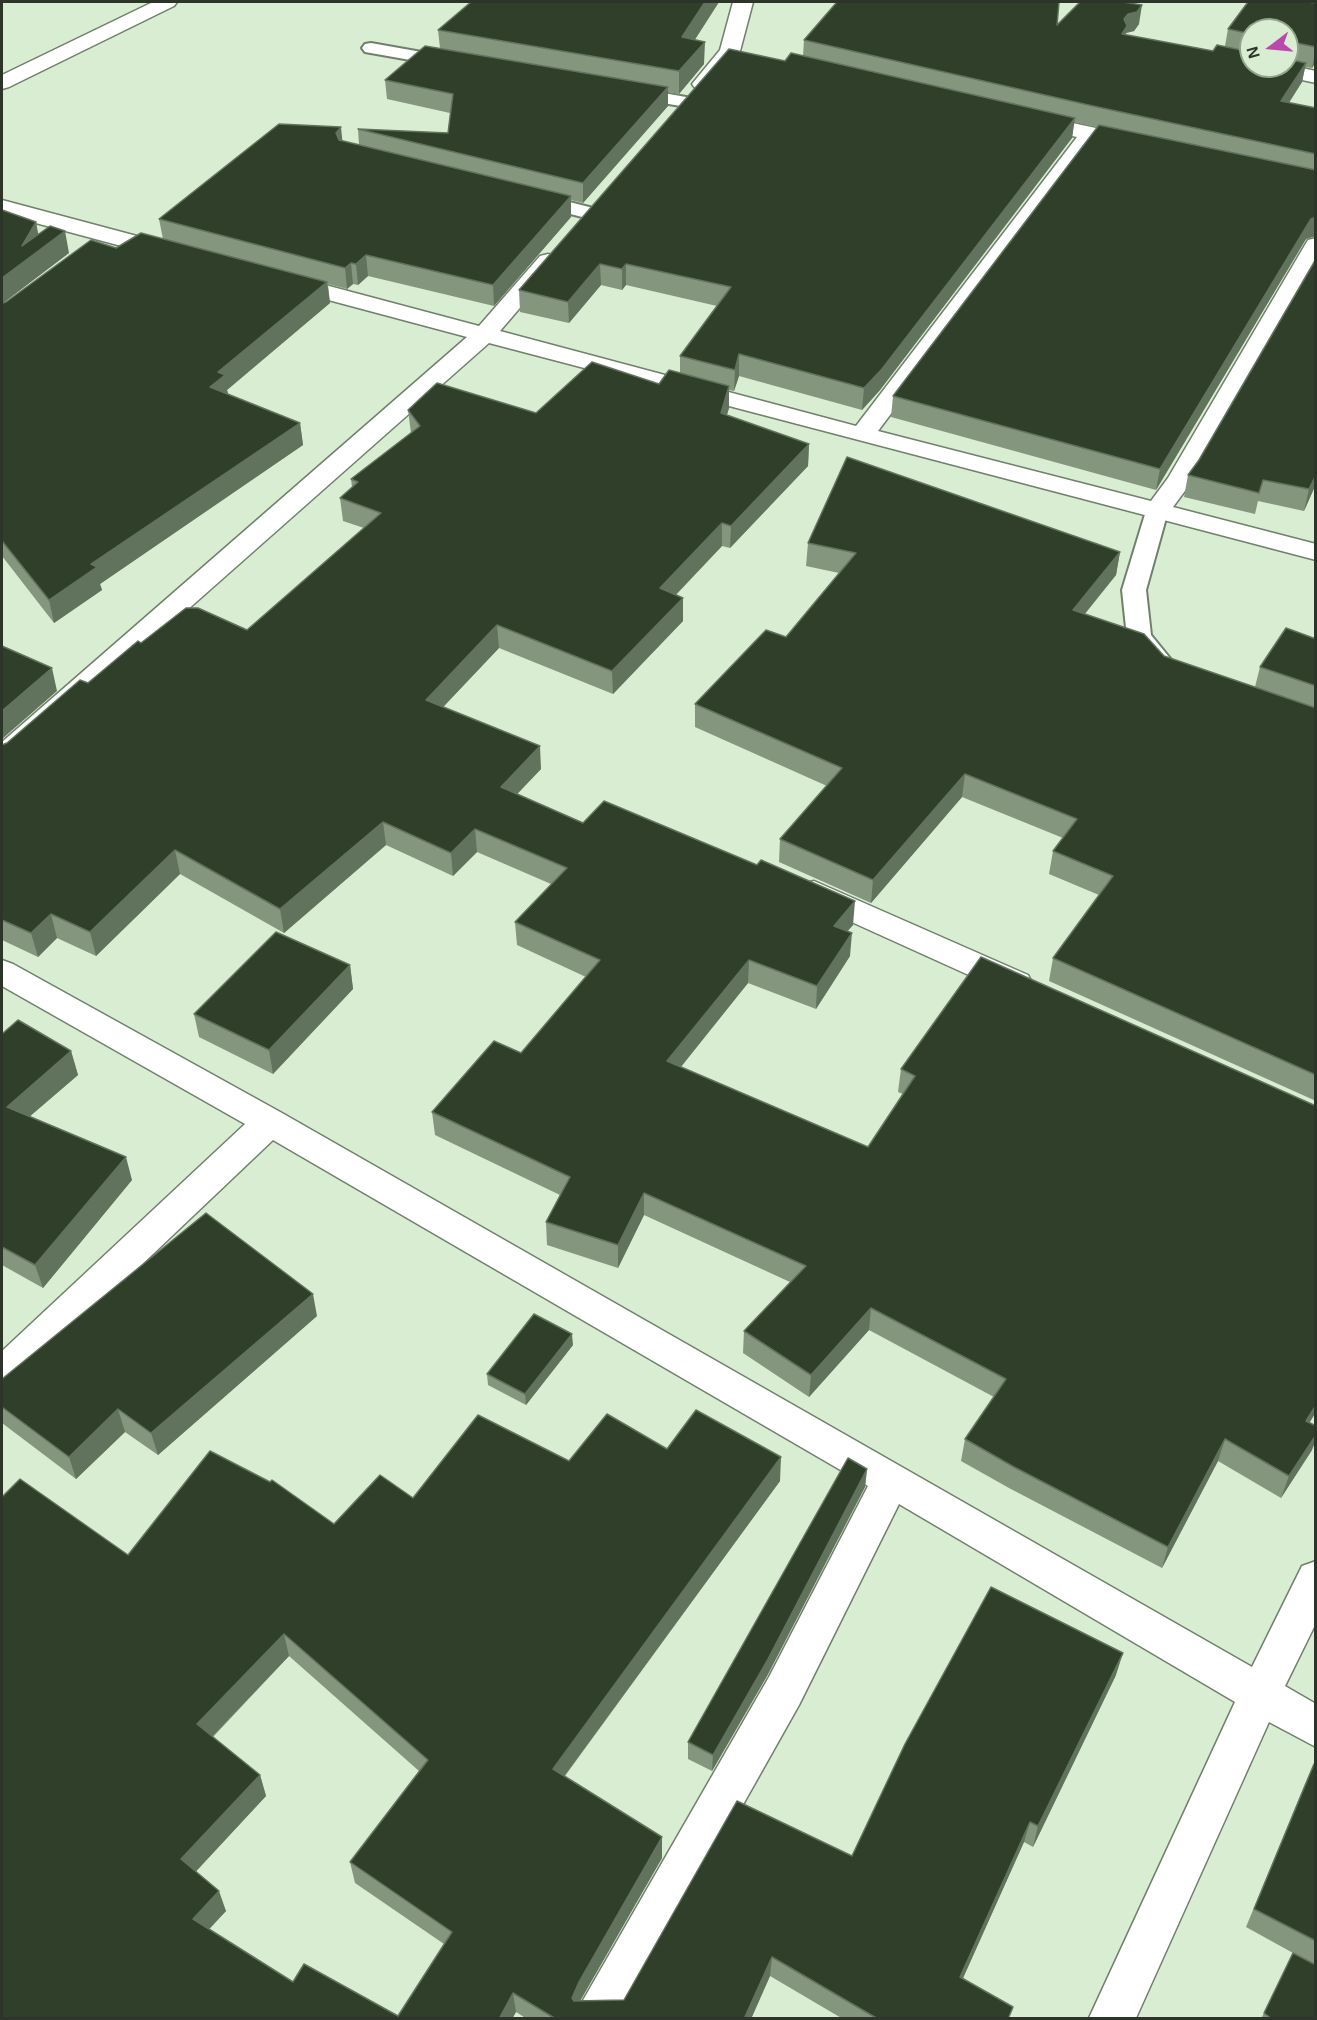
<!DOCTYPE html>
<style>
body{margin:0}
#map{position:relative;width:1317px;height:2020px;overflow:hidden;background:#d9edd3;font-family:Arial,sans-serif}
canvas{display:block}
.frame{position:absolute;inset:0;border:3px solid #2d352b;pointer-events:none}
.north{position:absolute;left:1239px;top:18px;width:60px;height:60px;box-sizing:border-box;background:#d9edd3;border:2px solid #94a390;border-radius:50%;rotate:254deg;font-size:16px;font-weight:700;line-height:24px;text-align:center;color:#2d352b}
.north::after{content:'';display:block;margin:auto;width:21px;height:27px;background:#b74aaa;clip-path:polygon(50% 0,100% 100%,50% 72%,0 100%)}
</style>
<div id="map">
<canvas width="1317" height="2020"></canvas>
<div class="frame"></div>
<div class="north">N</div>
</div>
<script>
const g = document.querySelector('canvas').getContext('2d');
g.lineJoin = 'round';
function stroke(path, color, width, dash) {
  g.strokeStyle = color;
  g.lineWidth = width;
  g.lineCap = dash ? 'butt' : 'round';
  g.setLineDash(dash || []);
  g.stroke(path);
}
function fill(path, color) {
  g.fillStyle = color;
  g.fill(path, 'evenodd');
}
const lane = new Path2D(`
 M371,43L450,57L456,58L459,62L456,66L450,67L365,52L362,48L365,44Z
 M629,87L686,97L692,98L695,102L692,106L686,107L623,96L620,92L623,88Z
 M534,193L597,209L600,213L597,217L590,219L527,203L524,199L527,195Z
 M1157,504L1165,506L1168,511L1146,590L1151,635L1173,662L1170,667L1161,670L1152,667L1127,637L1122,590L1146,511L1149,506Z`);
const street = new Path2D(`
 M153,2H177L174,6L9,87L2,89V75Z
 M733,2H753L740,51L709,88L702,90L695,88L692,84L720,50Z
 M1287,65L1316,71V83L1256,70L1253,66Z
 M1030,114L1143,138L1146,143L1143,148L1135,149L1096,141L878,431L1151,501L1168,478L1305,245L1308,240L1316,238V266L1193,480L1173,507L1316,544V560L489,343L12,765L2,768V742L467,337L276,286L272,281L276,276L284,274L479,326L540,256L548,254L556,256L560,261L556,266L500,331L856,426L1077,137L1022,125L1019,120L1022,115Z
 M2,200L178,247L181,252L178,257L170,259L2,214Z
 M814,881L1028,975L1032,983L1028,991L1016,995L1004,991L803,900L798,892L803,884Z
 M2,960L13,964L282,1113L1252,1667L1302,1566L1316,1561V1623L1285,1686L1316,1704V1747L1269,1722L1136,2018H1089L1235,1702L899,1504L799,1705L623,2018H575L582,2002L769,1677L868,1486L273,1140L15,1385L2,1390V1351L245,1124L2,986Z`);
stroke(lane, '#6f816a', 4);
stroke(street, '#6f816a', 3);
fill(lane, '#fff');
fill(street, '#fff');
fill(new Path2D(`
 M471,2H719L695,39L704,64L679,94L668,92V106L583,203L571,200V217L494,306L368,276L358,285L353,284L347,289L328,284L330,303L227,390L228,394L300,423L303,445L100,584L102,590L54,623L2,556V210L69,253L2,303L6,302L116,248L163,239L159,219L342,141L359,145L358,129L448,133L450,113L387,99L385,80L440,48L438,30Z
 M1316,3V62L1312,68L1305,67L1302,82L1289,103L1316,108V236L1306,239L1156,490L891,417L893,396L1097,127L1074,122L1072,138L880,390L862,410L739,376L734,391L729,390V408L727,415L809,444L808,466L730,548L722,546L676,595L683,621L613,694L499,648L443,707L541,769L517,794L583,823L853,925L847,931L850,956L816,1009L748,983L681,1067L868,1147L903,1094L898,1092L901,1069L981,957L1310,1422L1312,1450L1281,1498L1218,1461L1162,1568L1009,1488L961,1461L965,1439L994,1397L869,1330L809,1397L743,1353L744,1331L790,1282L644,1215L618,1268L547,1245L546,1222L560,1195L435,1135L432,1112L521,1053L586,977L517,945L515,922L551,884L477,852L453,876L386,845L284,933L180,874L96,956L57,938L38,957L2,940V745L7,743L141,643L247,630L364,528L343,521L340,498L352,487L351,479L411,433L408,410L536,413L659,384L680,373V356L717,306L626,285L622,290L601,285L569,323L520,312L519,290L785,61L803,56L804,40L1057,25L1139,24L1134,31L1126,33V35L1213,51L1225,46L1228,29ZM1251,30H1287V66H1251Z
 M1199,460L1316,484L1304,511L1258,501L1255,514L1184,497L1188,475Z
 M808,543L1120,552L1116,575L1085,614L1164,656L1255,687L1260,667L1316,639V1101L1049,981L1053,958L1099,895L1049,874L1053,851L1063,838L962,797L871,903L779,862L780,839L827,786L695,727V704L786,637L839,573L806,566Z
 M350,965L353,989L273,1074L199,1037L194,1014Z
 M2,1034L71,1051L78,1075L30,1116L132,1180L43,1288L2,1265Z
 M317,1316L158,1455L125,1432L76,1479L2,1423V1379Z
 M573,1345L526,1405L488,1385L487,1374Z
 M667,1449L780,1481L565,1776L662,1858L580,2001L624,2000L852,1856L1116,1675L1033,1847L1024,1842L963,1978L1010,2019H843L770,1976L751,2019H527L516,2012L512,2019H2L128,1555L334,1524L413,1498L569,1461ZM289,1656L419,1771L350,1862L355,1883L444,1944L398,2016L293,1982L209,1929L226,1911L196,1871L266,1796L260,1775L213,1737Z
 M867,1469L865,1487L767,1676L712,1771L688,1759V1742Z
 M1314,1764L1316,1765V2019H1261L1293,1953L1246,1927L1305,1784Z`), '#84967e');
fill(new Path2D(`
 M705,2H719L682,60V37Z
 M1142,5L1139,24L1134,31L1126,33L1125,45L1119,53L1124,19L1128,14Z
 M705,42L704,64L679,94V71Z
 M1316,49V62L1312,68Z
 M1306,63L1302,82L1277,121L1281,101Z
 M668,87V106L583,203V183Z
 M1075,118L1072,138L880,390L862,410L864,388Z
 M341,127L343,147L336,133Z
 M571,196V217L494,306L493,285Z
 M1316,217L1315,236L1306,239L1156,490L1160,469L1311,219Z
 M36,222L40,243L65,231L69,253L2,304V278Z
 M366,255L368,276L358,285L356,264Z
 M351,263L353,284L347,289L345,268Z
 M600,264L601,285L569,323L568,302Z
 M626,264V285L622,290V269Z
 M327,282L330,303L227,390L229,397L210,387L218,372Z
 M739,354V376L734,391L735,370Z
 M729,386V408L720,436L721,413Z
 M300,423L303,445L100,584L102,590L54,623L49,600L91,564Z
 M809,444L808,466L730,548L731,526Z
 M1316,475V484L1304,511L1309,489Z
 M722,523V546L660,611V588Z
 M1120,552L1116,575L1069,633L1073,610Z
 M683,598V621L613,694L612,671Z
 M497,625L499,648L428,723L426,700Z
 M52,668L57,691L2,739V711Z
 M540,746L541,769L502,810L501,787Z
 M965,774L962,797L871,903L873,880Z
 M383,822L386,845L284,933L280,909Z
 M475,829L477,852L453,876L451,853Z
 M175,850L180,874L96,956L90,932Z
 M855,901L853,925L832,949L834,926Z
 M51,914L57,938L38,957L31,933Z
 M852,933L850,956L816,1009L817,986Z
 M749,960L748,983L667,1084V1061Z
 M350,965L353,989L273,1074L269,1050Z
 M71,1051L78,1075L14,1130L7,1107Z
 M126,1157L132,1180L43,1288L35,1265Z
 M644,1193V1215L618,1268V1245Z
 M313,1294L317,1316L158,1455L151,1433Z
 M871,1308L869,1330L809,1397L811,1375Z
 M572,1334L573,1345L526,1405L525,1394Z
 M1316,1405V1412L1298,1442L1306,1421Z
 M118,1409L125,1432L76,1479L69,1457Z
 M1316,1435V1440L1312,1450L1281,1498L1289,1476Z
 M1225,1439L1218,1461L1162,1568L1168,1547Z
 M781,1457L780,1481L554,1790L553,1769Z
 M867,1469L865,1487L767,1676L712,1771L713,1755Z
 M284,1634L289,1656L204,1745L197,1724Z
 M1123,1653L1116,1675L1033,1847L1038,1826Z
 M260,1775L266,1796L189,1879L181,1859Z
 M1030,1822L1024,1842L955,1996L960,1977Z
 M662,1837V1858L580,2001L573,2017L572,1998L579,1982Z
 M219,1891L226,1911L201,1938L193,1919Z
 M772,1957L770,1976L751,2019H744Z
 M513,1993L516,2012L512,2019H499Z`), '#62735d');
const building = new Path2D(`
 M471,2H705L682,37L705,42L679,71L438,30Z
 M837,2H1059L1057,25L1080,2H1123L1142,5L1137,12L1128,14L1124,19L1127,26L1122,34L1213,51L1217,45L1251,52V66H1287V59L1306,63L1281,101L1316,108V154L1093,106L804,40Z
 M1248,2H1307L1316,3V47L1291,42H1287V30H1251V34L1228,29Z
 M425,46L668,87L583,183L358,129L448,133L453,94L385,80Z
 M729,49L785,61L791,53L1075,118L882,369L864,388L739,354L735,370L680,356L731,287L626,264L622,269L600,264L568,302L519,290Z
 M279,124L341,127L336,133L339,140L571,196L493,285L366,255L356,264L351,263L345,268L159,219Z
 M1099,125L1316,170V217L1311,219L1160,469L893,396Z
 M2,210L36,222L22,246L50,226L65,231L2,278Z
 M141,233L327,282L218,372L225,375L210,387L300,423L91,564L97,567L49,600L2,541V303L6,302L91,240L116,248Z
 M1316,259V475L1309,489L1263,480L1259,493L1188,475L1199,460Z
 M592,362L659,384L669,370L729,386L721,413L809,444L731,526L722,523L660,588L683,598L612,671L497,625L426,700L540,746L501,787L583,823L604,801L757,865L761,860L855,901L834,926L852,933L817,986L749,960L667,1061L868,1147L915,1076L901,1069L981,957L1316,1106V1405L1306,1421L1316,1426V1435L1289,1476L1225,1439L1168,1547L1014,1467L965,1439L1006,1379L871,1308L811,1375L744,1331L806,1266L644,1193L618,1245L546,1222L570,1177L432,1112L494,1041L521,1053L600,960L515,922L567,868L475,829L451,853L383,822L280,909L175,850L90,932L51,914L31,933L2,920V745L7,743L80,680L88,683L138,641L141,643L186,608H198L247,630L381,513L340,498L358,482L351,479L420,426L408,410L437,383L536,413Z
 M847,457L1120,552L1073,610L1144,634L1164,656L1316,708V1075L1053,958L1113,876L1053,851L1077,819L965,774L873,880L780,839L842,768L695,704L766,630L786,637L856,553L808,543Z
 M1286,628L1316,639V686L1260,667Z
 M2,646L52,668L2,711Z
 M276,932L350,965L269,1050L194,1014Z
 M18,1020L71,1051L7,1107L126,1157L35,1265L2,1247V1034Z
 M206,1213L313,1294L151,1433L118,1409L69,1457L2,1407V1379Z
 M534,1314L572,1334L525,1394L487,1374Z
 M696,1410L781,1457L553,1769L662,1837L579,1982L572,1998L574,2001L624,2000L737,1801L852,1856L905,1744L991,1587L1123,1653L1038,1826L1030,1822L960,1977L1013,2007L1008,2019H878L772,1957L744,2019H556L513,1993L499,2019H2V1497L20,1479L128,1555L210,1451L270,1482L272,1480L334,1524L380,1475L413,1498L478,1415L569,1461L607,1414L667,1449ZM284,1634L428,1760L350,1862L452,1932L398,2016L304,1964L293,1982L193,1919L219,1891L181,1859L260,1775L197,1724Z
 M848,1458L867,1469L768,1659L713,1755L688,1742Z
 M1314,1764L1316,1765V1941L1254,1909Z
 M1293,1953L1316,1965V2019H1272L1264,2013Z`);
fill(building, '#2f3f2a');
stroke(building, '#62735d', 1.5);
</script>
